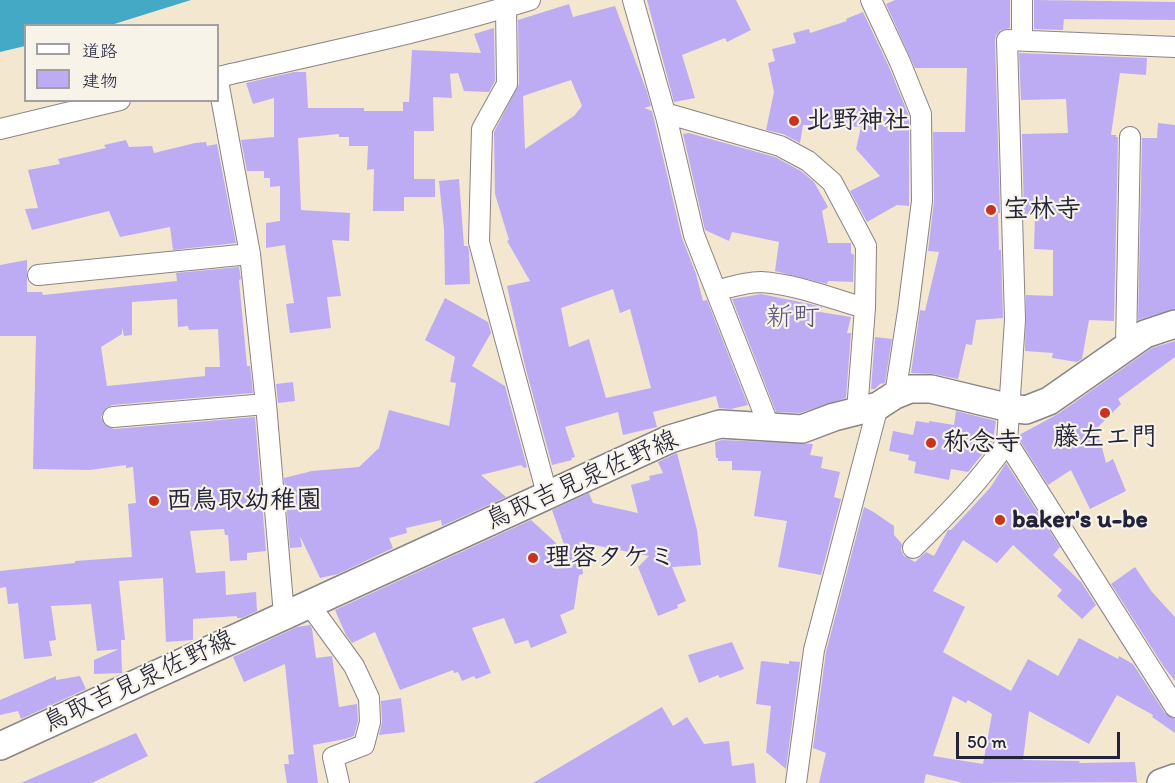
<!DOCTYPE html>
<meta charset="utf-8">
<style>
body{margin:0}
#map{position:relative;width:1175px;height:783px;overflow:hidden;background:#f3e7d0;font-family:Itim,"Klee One",sans-serif}
canvas{display:block}
.legend{position:absolute;left:24px;top:24px;width:195px;height:78px;box-sizing:border-box;background:#f7f3e8;border:2px solid #a29fa3;margin:0;padding:8px 10px;list-style:none;font-size:18px;color:#22223b}
.legend li{display:flex;align-items:center;gap:12px;height:30px}
.legend b{width:30px;border:2px solid #a29fa3}
.scale{position:absolute;left:956px;top:732px;width:164px;height:27px;box-sizing:border-box;border:3px solid #22223b;border-top:0;padding-left:8px;font-size:18px;line-height:21px;white-space:nowrap;color:#22223b;-webkit-text-stroke:4px #f7f3e8;paint-order:stroke}
</style>
<div id="map">
<canvas width="1175" height="783"></canvas>
<ul class="legend">
<li><b style="height:8px;background:#fff"></b>道路</li>
<li><b style="height:16px;background:#bdacf4"></b>建物</li>
</ul>
<div class="scale">50 m</div>
</div>
<script>
const g = document.querySelector('canvas').getContext('2d');
g.lineJoin = 'round';
function fill(path, color) {
  g.fillStyle = color;
  g.fill(path, 'evenodd');
}
function stroke(path, color, width, dash) {
  g.strokeStyle = color;
  g.lineWidth = width;
  g.lineCap = dash ? 'butt' : 'round';
  g.setLineDash(dash || []);
  g.stroke(path);
}
function write(font, color, halo, rows, align = 'center') {
  g.font = font + ' Itim,"Klee One",sans-serif';
  g.lineWidth = 4.5;
  g.setLineDash([]);
  g.textBaseline = 'middle';
  g.strokeStyle = halo;
  g.fillStyle = color;
  for (const [text, x, y, turn = 0] of rows) {
    g.save();
    g.translate(x, y);
    g.rotate((+turn || 0) * Math.PI / 180);
    g.textAlign = isNaN(turn) ? turn : align;
    if (halo) g.strokeText(text, 0, 0);
    g.fillText(text, 0, 0);
    g.restore();
  }
}
fill(new Path2D(`
 M0,0H191L111,25L26,26L25,46L0,52Z`), '#44a9c4');
fill(new Path2D(`
 M647,0H736L751,30L727,42L725,38L682,55L695,98L674,102Z
 M895,0H1010V28L1001,30L996,35L995,40L1000,213H998L999,250H1001L1003,318L976,320L972,345L966,344L958,379L934,374L911,373L920,310L925,311L939,252L928,251L934,201L933,132H965L967,68H915L886,4Z
 M1034,0L1175,2V20L1064,19L1063,30L1034,29Z
 M569,4L573,17L615,6L647,92L651,106L644,108L652,111L682,238L696,274L703,301L707,300L748,405L731,409L719,408L716,396L653,412L657,427L623,435L618,412L565,427L575,457L571,458L572,460L552,465L525,366L507,286L530,281L507,241L509,240L495,194L494,132L519,84L518,20ZM571,80L582,106L574,116L525,149L523,96ZM613,289L620,313L630,309L651,388L606,398L589,339L569,347L561,308Z
 M863,12L889,67L909,116V206L897,205L867,222L850,191L880,176L856,149L861,127L803,125L800,143L783,134L766,130L774,92L768,63L775,61L772,49L796,43L793,33L809,29L810,33L847,21L846,19Z
 M494,28L495,81L489,92L464,91L458,73L450,74L452,98L433,97L434,131H414V179H435V197H404V211H373L374,169L367,170L368,146H349V137H339V134L298,138L301,210L350,213L349,241L332,240L341,296L327,297L331,328L290,333L286,304L294,303L285,245L266,248V223L280,221V186L270,187V178H264V171H247L241,140L274,137V98L253,104L246,83L294,72H306L308,108H364V111H403V102H409L412,50L481,53L474,34Z
 M1019,53L1147,58L1146,75L1120,73L1111,135H1116V137H1118L1114,321L1089,320L1082,359L1077,362L1052,358L1053,353L1025,351L1026,295L1053,296V250L1034,249L1035,214H1024L1022,134L1068,133L1066,99L1021,100Z
 M1158,123L1175,125V309L1138,320L1142,138H1157Z
 M689,133L775,157L801,171L814,182L828,207L822,211L828,243H851V253L854,255L853,282L828,281L827,284L775,271L779,242L732,232L729,241L705,230L683,134Z
 M126,140L129,147L152,146L154,153L195,143L206,142L207,146L217,144L236,243L173,250L170,227L120,237L109,211L32,230L25,209L38,208L28,170L60,164L58,159L106,148L104,145Z
 M459,179L464,246H468L469,252L470,284L445,285L444,229L439,181Z
 M27,260V292H42L43,295L177,281L176,273L239,267L241,279L239,280L247,366H250L253,393L112,405L106,408L101,417L104,424L114,429L255,417L266,551L247,553V560L230,561L228,535H225L224,529L190,531L196,573L225,571L226,595L256,592L257,611L242,618H237V616L193,619V640L166,642L163,578L119,581L125,640H121L122,673H121L94,674V660L119,649L97,651L91,604L51,606L56,640L49,641L52,656L24,659L18,603L8,604L6,587L0,588V571L75,563V561L132,557L128,504L136,503L133,467L126,468V465L90,470L33,469L36,336H0V265ZM177,299L178,327L188,326L189,330L218,329L220,367H205V376L107,386L101,347L122,334V327L124,336L132,335V302Z
 M761,294L810,304L822,307L820,312L851,317L847,333H851L846,398L800,413L776,412L732,299Z
 M445,298L488,322L491,333L472,366L505,386L527,467L524,468L521,465L481,475L506,497L442,526L441,520L406,528L407,533L389,538L393,548L338,574L320,578L300,536L302,547L290,548L284,478L312,471L359,467L379,448L389,410L449,426L456,383L450,382L455,357L425,340Z
 M875,337L892,339L885,383L880,384L875,389H871Z
 M1175,341V357L1118,399L1121,404L1097,428L1106,463L1113,459L1126,491L1090,509L1071,470L1048,485L1019,439V435L1058,414L1152,348Z
 M293,382L295,401L278,403L276,384Z
 M956,411L996,421L993,441L968,472L951,469L949,480L914,473L916,462L908,460L909,455L889,451L893,431L913,435L916,421L929,423V421L954,425Z
 M722,440L813,444L810,455L823,457L821,468L840,472L834,497L841,499L821,575L778,567L787,521L754,516L761,471L732,470V461H718V458H716L715,442Z
 M677,453L697,530L701,565L672,567L686,601L677,605L678,608L658,616L638,567L649,556L579,542L583,574L579,575L574,609L560,615L567,633L531,648L528,640L515,644L504,618L472,628L491,673L476,679L474,676L462,681L458,672L454,673L453,670L400,690L375,632L352,643L346,635L335,610L531,520L567,553L552,510L589,493L593,503L638,513L631,485L650,480L649,476L663,473L658,462Z
 M1006,463L1060,547L1053,555L1081,582L1096,605L1082,619L1057,596L1062,590L1013,545L997,563L963,540L933,591L965,607L943,652L1011,691L1028,659L1058,676L1079,638L1118,659L1119,656L1133,664L1165,713L1175,719V733L1152,717L1153,715L1117,695L1089,744L1029,711L1023,760L1080,761L1079,763L1135,762L1137,782L963,783L926,774L924,783H819L826,753L813,748L826,652L864,507L872,511L894,526V535L902,544L901,550L904,556L915,562L926,552L934,556L948,530H951L990,488ZM953,696L966,703L968,700L992,714L983,764L933,756Z
 M1135,567L1152,592L1175,617V681L1164,667L1111,584Z
 M310,625L312,629L316,658L332,656L339,707L357,704L358,721L354,736L345,739L313,745L318,783H287L284,764H289L288,755L294,754L285,664L244,682L233,657L297,627Z
 M732,642L744,669L720,678L718,675L699,683L688,655Z
 M761,661L789,664V661L800,662L786,769L766,752L771,706L756,704Z
 M56,676V680L80,676L86,689L21,719L18,711L0,715V700Z
 M401,698L405,732L379,735L382,722L381,701Z
 M662,707L673,726L687,717L704,744L729,741L732,766L754,763L756,783H533Z
 M136,733L148,756L92,783H21Z`), '#bdacf4');
const street = new Path2D(`
 M633,0L667,120L694,235L769,426
 M871,0L900,62L921,114L922,201L908,311L895,395
 M1022,0V40
 M506,7L507,84L482,129L479,242L547,494
 M1175,47L1007,40L1015,320L1007,442L1175,707
 M218,77C322,53 427,32 530,0
 M218,81L250,254L266,404L284,615
 M665,113L780,146L808,161L832,182L866,246L865,308L857,411
 M0,129L120,100
 M38,275L250,254
 M716,291C730,287 746,282 761,282C796,284 832,299 865,308
 M1126,346L1130,137
 M113,417L266,404
 M913,548C947,515 980,481 1007,442
 M309,604L354,666L369,698L370,722L364,745L333,757L339,783
 M796,783L814,650L878,406`);
const secondary = new Path2D(`
 M0,746L670,439L720,424L802,429L834,417L878,406L895,395L910,389H931L1010,408L1026,410L1049,401L1145,334L1175,324
 M1161,783L1175,778`);
stroke(street, '#8a8486', 22);
stroke(secondary, '#8a8486', 30);
stroke(street, '#fff', 20);
stroke(secondary, '#fff', 27);
for (const [x, y, r, color] of [
 [794,121,6,"#c8321e"],
 [991,210,6,"#c8321e"],
 [1105,413,6,"#c8321e"],
 [931,443,6,"#c8321e"],
 [154,501,6,"#c8321e"],
 [1000,520,6,"#c8321e"],
 [533,558,6,"#c8321e"]
]) {
  const dot = new Path2D();
  dot.arc(x, y, r, 0, 2 * Math.PI);
  g.fillStyle = color;
  g.fill(dot);
  stroke(dot, '#f7f3e8', 2);
}
write('bold 26px', '#22223b', '#f7f3e8', [
 ["北野神社",806,121],
 ["宝林寺",1003,210],
 ["藤左エ門",1105,438,"center"],
 ["称念寺",943,443],
 ["西鳥取幼稚園",166,501],
 ["baker's u-be",1012,520],
 ["理容タケミ",545,558]
], 'left');
write('26px', '#22223b', '#f7f3e8', [
 ["鳥取吉見泉佐野線",582,481,-24],
 ["鳥取吉見泉佐野線",139,682,-25]
]);
write('27px', '#58527c', '#f7f3e8', [
 ["新町",793,318]
]);
</script>
